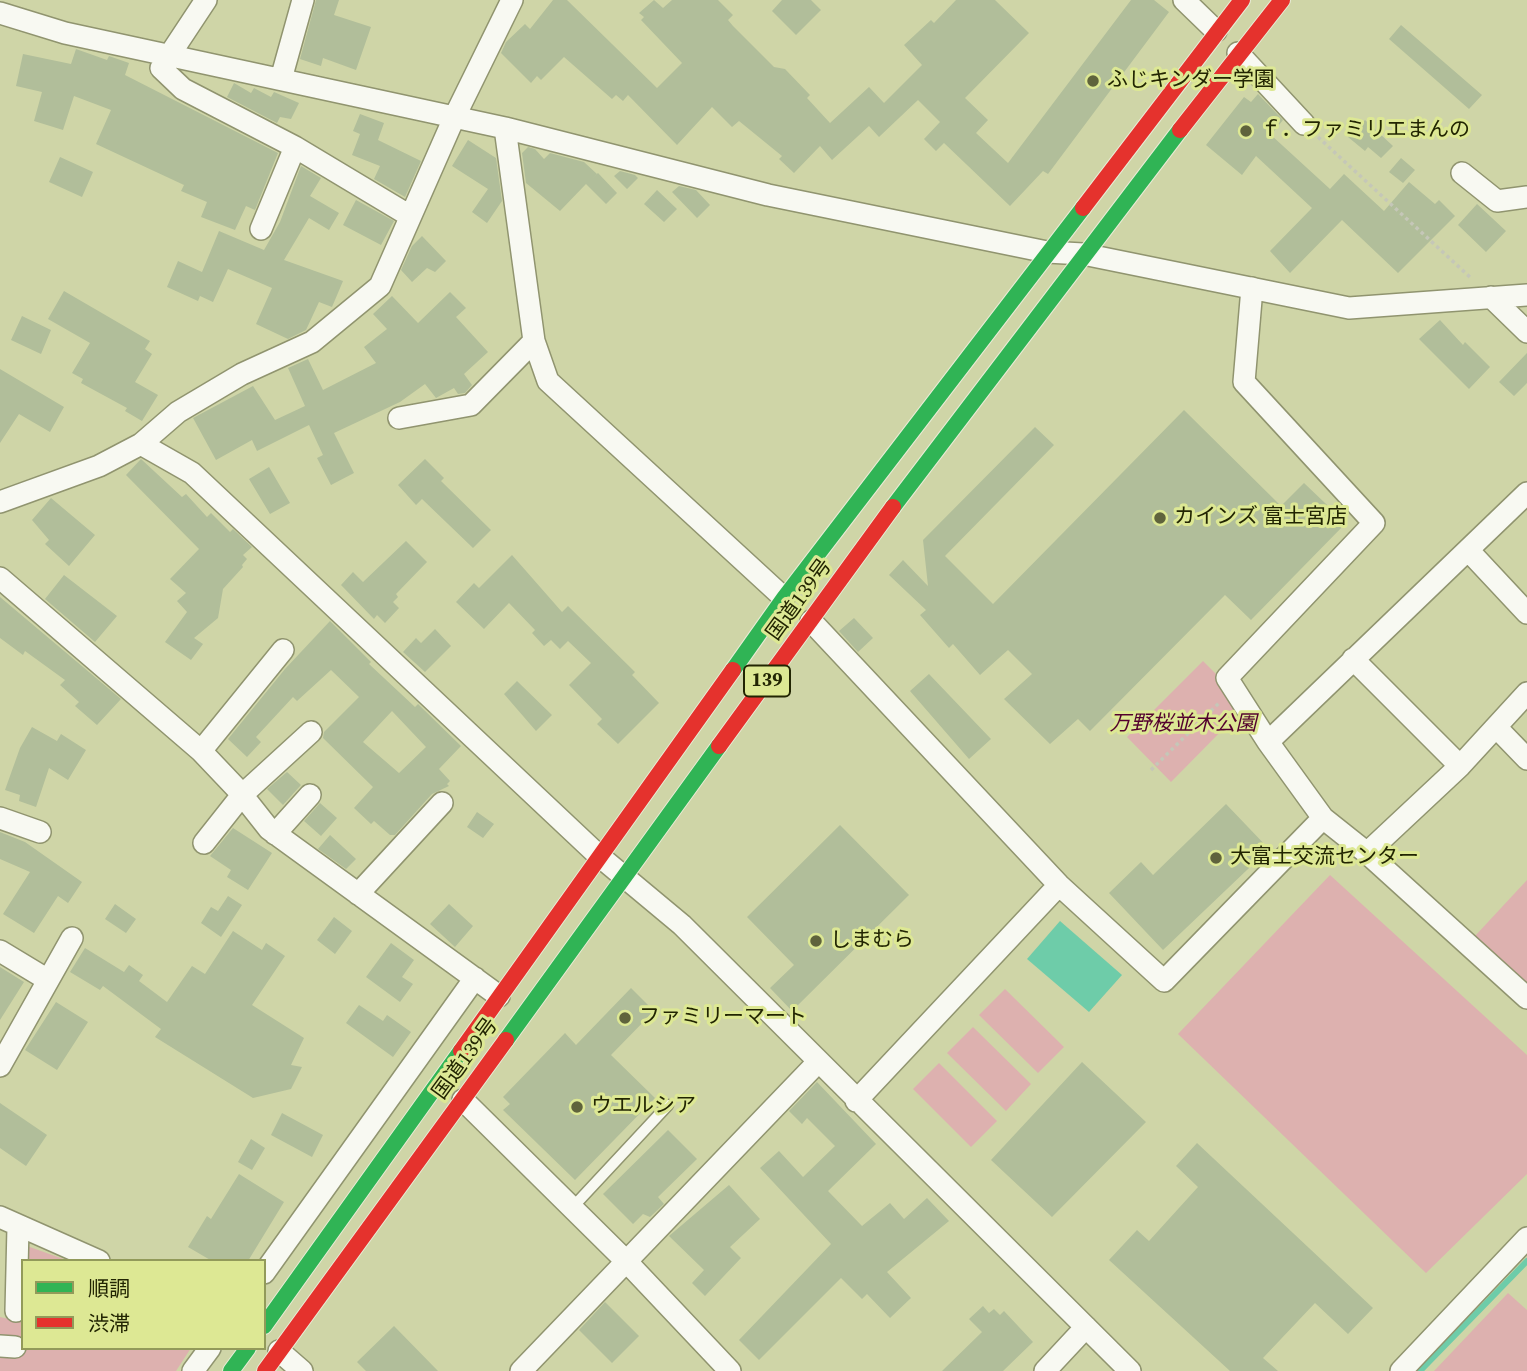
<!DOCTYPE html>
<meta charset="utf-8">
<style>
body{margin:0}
#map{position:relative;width:1527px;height:1371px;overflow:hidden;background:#cfd5a7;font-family:"Source Serif 4","Noto Sans JP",serif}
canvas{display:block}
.legend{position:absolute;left:21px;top:1259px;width:245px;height:91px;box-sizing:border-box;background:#dde894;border:2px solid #929a5a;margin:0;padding:9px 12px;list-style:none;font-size:21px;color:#222502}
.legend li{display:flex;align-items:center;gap:14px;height:35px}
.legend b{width:35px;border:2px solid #929a5a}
</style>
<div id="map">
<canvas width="1527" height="1371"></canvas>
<ul class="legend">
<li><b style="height:9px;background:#30b455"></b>順調</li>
<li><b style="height:9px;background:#e5322d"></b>渋滞</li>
</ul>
</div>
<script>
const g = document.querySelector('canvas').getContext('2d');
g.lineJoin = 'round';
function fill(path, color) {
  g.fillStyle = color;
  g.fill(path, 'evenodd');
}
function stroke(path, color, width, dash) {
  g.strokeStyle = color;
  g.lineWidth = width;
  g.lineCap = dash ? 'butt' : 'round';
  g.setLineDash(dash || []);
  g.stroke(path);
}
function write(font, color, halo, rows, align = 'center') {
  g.font = font + ' "Source Serif 4","Noto Sans JP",serif';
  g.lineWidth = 6;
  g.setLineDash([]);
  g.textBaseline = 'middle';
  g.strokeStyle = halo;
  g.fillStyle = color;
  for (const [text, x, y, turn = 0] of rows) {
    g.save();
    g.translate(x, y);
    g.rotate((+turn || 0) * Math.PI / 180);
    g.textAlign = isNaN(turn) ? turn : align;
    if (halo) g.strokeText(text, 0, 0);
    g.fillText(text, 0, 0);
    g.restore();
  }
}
fill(new Path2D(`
 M1203,661L1222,680L1239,713L1171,782L1127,737Z
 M1330,875L1527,1055V1174L1426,1273L1178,1034Z
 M1527,880V983L1475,936Z
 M1005,989L1064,1047L1038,1073L979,1015Z
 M973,1027L1031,1084L1006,1111L947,1053Z
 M939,1063L997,1121L971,1147L913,1089Z
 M27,1246L69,1261H26Z
 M1508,1293L1527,1310V1371H1434Z
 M0,1317L23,1322V1348H191L176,1371H0Z`), '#ddb1af');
fill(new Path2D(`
 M1060,921L1122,975L1089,1012L1027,959Z`), '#6ecca9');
stroke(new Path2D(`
 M1420,1371L1527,1261`), '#6ecca9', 6);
fill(new Path2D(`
 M316,0H339L334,15L371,27L356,70L323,58L321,66L300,59Z
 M553,0H567L657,88L682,63L641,20L644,17L639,13L654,0L663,8L672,0H718L733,15L728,20L733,26L774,67L785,69L810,95L807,98L830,123L869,87L884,103L922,65L904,45L931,20L934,23L956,0H995L1029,33L965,98L988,120L976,133L1008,163L1131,0H1154L1169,12L1048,174L1043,171L1010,206L944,143L936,151L924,139L940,122L918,100L879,137L869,126L832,160L820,146L794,173L779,159L782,156L739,121L732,127L712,107L677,145L628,95L623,101L616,95L612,99L564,57L541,80L537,76L531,83L501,53L506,42L525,24L530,29Z
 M782,0H811L821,10L796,35L772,11Z
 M1401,25L1482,95L1469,109L1389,39Z
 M76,49L107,60L109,56L129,63L125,75L278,153L255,210L246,206L235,230L201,217L207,202L181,191L184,185L96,144L111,110L74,96L63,130L34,121L42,92L16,86L23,54L71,64Z
 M234,83L251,93L254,88L271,97L274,92L299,103L291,119L280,117L277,123L227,97Z
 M1258,94L1283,120L1271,135L1330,189L1344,174L1384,211L1409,182L1435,204L1439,200L1455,216L1398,273L1342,220L1290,273L1270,251L1312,208L1256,156L1242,175L1206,145L1244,97L1251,102Z
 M360,114L384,123L378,140L421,161L405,197L374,179L380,166L352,155L360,134L353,131Z
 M1365,120L1393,146L1381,158L1368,147L1365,151L1348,137Z
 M468,140L496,158L502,201L487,223L472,212L488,189L452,166Z
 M528,147L535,149L544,159L550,153L584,162L597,174L588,182L598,173L617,193L606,204L586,184L560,211L526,183L522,153Z
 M60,157L93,172L82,197L49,182Z
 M1401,158L1415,170L1403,183L1389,172Z
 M301,166L321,178L310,196L339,213L329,230L309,218L284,260L343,281L332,307L319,302L306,330L288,339L256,324L272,288L228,269L213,302L200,296L198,301L167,287L178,261L202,272L219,231L264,250L280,222Z
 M620,171L635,175L638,178L627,189L614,176Z
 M679,186L696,190L710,205L697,218L672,192Z
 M657,190L677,209L664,222L644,204Z
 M356,200L394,221L381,245L343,225Z
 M1477,204L1506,231L1486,252L1458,225Z
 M422,236L446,261L435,272L427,268L412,282L401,270L412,246Z
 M64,291L150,341L145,349L152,354L135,382L158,395L142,421L125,411L127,408L81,383L83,379L72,373L90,343L48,319Z
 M450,292L466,308L456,317L488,352L464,374L472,385L465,393L458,394L454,388L436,398L425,384L400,402L334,433L354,473L331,485L317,458L323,455L309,425L257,451L252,440L216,460L193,418L253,386L275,420L305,406L288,368L308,359L323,390L376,363L364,347L387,329L373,314L392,296L418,323Z
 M22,316L51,330L41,354L11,340Z
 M1440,320L1463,345L1465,342L1490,367L1469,389L1419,339Z
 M1527,353V383L1514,396L1499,382Z
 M0,369L64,407L50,432L19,414L0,443Z
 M1184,410L1281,506L1304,483L1346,523L1251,620L1225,595L1090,731L1078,719L1050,744L1004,699L1032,674L1008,650L980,675L953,644L949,648L920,615L926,610L889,575L903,560L928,586L923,540L1035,427L1054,445L945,556L993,604Z
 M141,459L182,497L186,494L207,517L211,513L230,532L233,529L252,547L243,555L247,559L242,565L243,567L223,589L218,618L194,638L203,644L191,660L165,642L187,612L177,601L186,593L170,579L199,549L126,475Z
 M425,459L444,478L441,481L491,530L473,548L422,499L416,505L398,485Z
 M269,467L290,503L270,514L249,479Z
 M51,498L95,535L69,566L45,544L49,540L32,520Z
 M406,541L427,562L396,594L398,597L393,602L399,608L385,623L377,615L374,619L341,585L353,572L363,582Z
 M512,555L562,612L568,606L635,672L632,675L659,703L618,744L597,724L602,719L569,685L591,663L568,641L560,649L551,640L544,646L532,633L535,630L509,603L484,629L456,602L474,583L479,588Z
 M64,575L117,616L95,642L45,599Z
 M0,597L121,699L97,725L75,706L79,702L60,685L65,680L25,651L23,655L0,638Z
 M854,618L873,638L858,652L839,631Z
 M330,621L371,662L369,664L415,707L418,704L461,746L439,769L450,781L447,784L449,786L432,794L395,835H390L374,821L371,824L354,808L373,787L323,738L324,732L359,697L331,670L297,701L293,697L256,737L261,742L247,757L228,739L285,669ZM392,711L426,747L399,773L363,742Z
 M435,629L451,646L425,672L403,652L416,638L421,643Z
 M929,674L991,739L969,759L910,691Z
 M517,681L552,715L536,731L504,694Z
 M32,727L57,741L61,734L86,750L68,780L49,768L36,807L19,801L20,795L5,790L20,748Z
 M287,772L301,785L283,805L267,789Z
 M320,803L337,818L321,836L304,821Z
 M1226,804L1269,849L1163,950L1109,893L1141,862L1153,875Z
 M477,812L494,824L483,838L467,827Z
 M840,825L909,895L792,1011L770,988L794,965L747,917Z
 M233,828L272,853L248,890L227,877L231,870L210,856Z
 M0,832L25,842L82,882L68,903L58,896L34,933L3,914L30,872L0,859Z
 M330,835L356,859L346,869L318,849Z
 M228,896L242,905L221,937L201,923L211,907L218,911Z
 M115,904L136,919L126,933L105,919Z
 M449,904L473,926L455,947L430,924Z
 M334,917L352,931L335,954L317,940Z
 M233,931L262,950L266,943L285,956L252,1005L304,1038L291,1065L302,1067L291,1089L253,1098L155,1037L161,1029L103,986L100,990L70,972L85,948L124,972L129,965L143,975L139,981L167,1002L192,966L205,974Z
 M391,943L414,960L402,977L413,984L400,1002L366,977Z
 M0,967L24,982L0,1020Z
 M631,988L654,1011L611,1055L655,1098L575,1180L503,1110L510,1104L503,1097L565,1033L576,1045Z
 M56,1002L88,1022L57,1070L25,1050Z
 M359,1005L383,1021L387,1015L411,1032L393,1057L346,1023Z
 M1082,1062L1146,1122L1052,1217L991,1160Z
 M817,1082L876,1144L828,1191L862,1226L890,1203L904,1219L927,1198L949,1221L887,1272L911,1298L890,1318L867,1294L862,1299L841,1278L759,1360L739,1340L831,1244L760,1168L779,1151L803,1177L835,1146L807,1118L802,1124L789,1111Z
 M0,1103L47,1135L26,1166L0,1148Z
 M282,1113L323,1135L312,1157L271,1135Z
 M668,1130L697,1159L658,1197L664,1204L650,1217L643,1214L633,1224L603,1194Z
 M251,1139L265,1148L252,1170L238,1162Z
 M1197,1143L1373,1308L1348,1334L1315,1303L1263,1358L1278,1371H1230L1109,1260L1137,1230L1149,1241L1198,1187L1176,1166Z
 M239,1174L284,1202L248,1261H212L188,1247L207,1216L211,1219Z
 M729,1185L760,1219L730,1247L741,1258L705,1296L692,1283L704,1270L669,1236Z
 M605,1302L639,1336L612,1363L579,1330Z
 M983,1306L989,1313L994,1309L1000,1315L1004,1311L1033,1342L1003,1371H942L982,1332L969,1319Z
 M394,1326L438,1371H366L357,1362Z`), '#b1be9a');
const lane = new Path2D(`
 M572,1208L668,1105`);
const street = new Path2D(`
 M206,0L161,68L183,89L295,147L410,216
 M1184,0L1216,31
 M0,13L65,33L505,128L768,195L1047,252L1083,254L1349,308L1527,295
 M1238,53L1304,124
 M281,79L303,0
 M505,128L534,341L548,381L784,598
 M1462,173L1497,201L1527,197
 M261,229L295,147
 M1252,288L1244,382L1374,523L1227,678L1268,742L1323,818L1367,853L1527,998
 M1491,297L1527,332
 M399,418L471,405L534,341
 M141,444L192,473L598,855L682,925L1130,1371
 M0,502L99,466L141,444L178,412L242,374L312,342L380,286L454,118L512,0
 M1468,550L1527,613
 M0,578L201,751L239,791L269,829L499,996
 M811,621L1059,885L1164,981L1323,818
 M1353,659L1460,766
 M1496,727L1527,759
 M1268,742L1527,493
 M201,751L283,650
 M0,818L40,832
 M275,834L310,795
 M204,843L242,795L311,732
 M1367,853L1460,766L1527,693
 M358,894L442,803
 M0,951L48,980
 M0,1066L72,938
 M463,1100L626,1261L730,1371
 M856,1101L1059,885
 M0,1217L99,1261
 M264,1273L475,978
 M16,1311L18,1227
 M0,1346L15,1347
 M279,1351L302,1371
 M193,1371L210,1348
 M521,1371L818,1062
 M1045,1371L1086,1327
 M1401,1371L1527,1238`);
const fast = new Path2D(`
 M893,507L1180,130
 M733,670L784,598L1083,208
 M506,1040L719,746
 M264,1326L461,1051
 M231,1371L248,1348`);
const jam = new Path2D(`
 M1180,130L1282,0
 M1083,208L1242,0
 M719,746L893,507
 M461,1051L733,670
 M265,1371L506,1040`);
stroke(lane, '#90946f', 13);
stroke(street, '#90946f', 24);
stroke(fast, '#e9ecd7', 18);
stroke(jam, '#e9ecd7', 18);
stroke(new Path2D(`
 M1318,137L1472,279
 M1151,770L1220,702`), '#c5c7b8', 3.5, [3.5, 3.5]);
stroke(lane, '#f8f9f2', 10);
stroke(street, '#f8f9f2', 21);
stroke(fast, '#30b455', 16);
stroke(jam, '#e5322d', 16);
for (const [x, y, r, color] of [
 [1093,81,7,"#5f633c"],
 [1246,131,7,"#5f633c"],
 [1160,518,7,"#5f633c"],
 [1216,858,7,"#5f633c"],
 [816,941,7,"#5f633c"],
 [625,1018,7,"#5f633c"],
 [577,1107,7,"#5f633c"]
]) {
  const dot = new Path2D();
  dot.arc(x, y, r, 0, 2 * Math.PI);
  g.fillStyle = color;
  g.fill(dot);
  stroke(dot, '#dde894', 2.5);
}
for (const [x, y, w] of [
 [767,681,46]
]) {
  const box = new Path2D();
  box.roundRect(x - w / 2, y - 15.5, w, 31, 5);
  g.fillStyle = '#dde894';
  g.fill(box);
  stroke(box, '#222502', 2);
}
write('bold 19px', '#222502', null, [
 ["139",767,681]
]);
write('21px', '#222502', '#dde894', [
 ["ふじキンダー学園",1107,81],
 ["ｆ．ファミリエまんの",1260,131],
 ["カインズ 富士宮店",1174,518],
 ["大富士交流センター",1230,858],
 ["しまむら",830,941],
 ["ファミリーマート",639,1018],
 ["ウエルシア",591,1107]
], 'left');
write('21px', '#222502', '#dde894', [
 ["国道139号",800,600,-54],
 ["国道139号",466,1059,-54]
]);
write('italic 21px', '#53002e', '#dde894', [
 ["万野桜並木公園",1183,725]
]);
</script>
